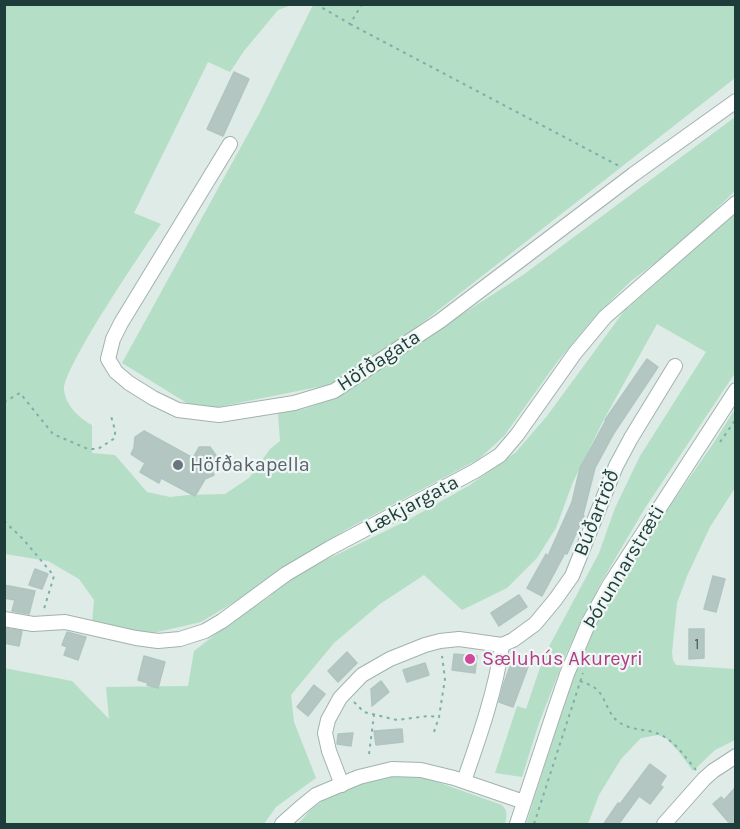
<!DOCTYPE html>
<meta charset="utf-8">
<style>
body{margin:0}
#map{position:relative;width:740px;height:829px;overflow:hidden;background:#deebe7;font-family:Karla,sans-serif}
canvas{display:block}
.frame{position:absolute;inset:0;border:6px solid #1e3c39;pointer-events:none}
</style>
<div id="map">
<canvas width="740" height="829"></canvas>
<div class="frame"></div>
</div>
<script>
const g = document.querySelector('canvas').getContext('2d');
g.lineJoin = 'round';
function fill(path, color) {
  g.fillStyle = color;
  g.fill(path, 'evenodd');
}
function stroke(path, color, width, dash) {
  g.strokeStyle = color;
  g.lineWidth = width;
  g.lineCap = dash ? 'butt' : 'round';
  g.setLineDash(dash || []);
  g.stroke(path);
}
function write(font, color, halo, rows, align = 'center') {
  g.font = font + ' Karla,sans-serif';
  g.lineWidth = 4.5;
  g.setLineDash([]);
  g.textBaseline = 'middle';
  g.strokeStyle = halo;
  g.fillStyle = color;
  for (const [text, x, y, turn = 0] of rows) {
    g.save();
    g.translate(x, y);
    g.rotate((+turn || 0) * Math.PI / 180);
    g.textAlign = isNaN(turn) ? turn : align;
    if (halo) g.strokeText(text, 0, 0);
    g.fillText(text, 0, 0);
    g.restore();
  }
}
fill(new Path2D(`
 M4,5H292L278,10L244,51L230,72L208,62L134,213L161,224C144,248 62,369 64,390C66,406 79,418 92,425V453L115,455L147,492L170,497L188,495L225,494L249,478L270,449L280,441L278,413L304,409L327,401L523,275L735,117V191L679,245L631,281L598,313L557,362L504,436L479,459L347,529L256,589L201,622L153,633L92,624L94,600L79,579L48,561L5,554Z
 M313,5H735V78L408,334L348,375L328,385L213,408L190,405L122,363L259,114Z
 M735,213V373L645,508L602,581L566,654L539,723L522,777L495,773L517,706L526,709L544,656L599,553L615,508L640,456L706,352L657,324L603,421L573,482L556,528L537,558L507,588L462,610L424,575L380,604L334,643L291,695L294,722L316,778L276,807L264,824H5L4,668L72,681L109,719L106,687L188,686L194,651L234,620L269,597L289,578L406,521L470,485L516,452L547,416L627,307L628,308Z
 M735,409V488L710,527L687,576L677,603L672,653L673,660L676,665L735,669V740L715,750L693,771L679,752L666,738L658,735L641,738L621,759L599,795L588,824H526L573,676L593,631L628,566L713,444Z
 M386,777H423L502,805C508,811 507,816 505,824H298C303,819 308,812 314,807C336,790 361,784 386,777Z`), '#b5dec7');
const building = new Path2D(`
 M234,72L249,79L223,136L207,129Z
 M647,359L658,367L614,433L595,468L583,515L584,516L567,554L565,553L542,596L527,588L546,554L548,556L572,502L580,468L606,420H605Z
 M144,431L193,458L199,447H210L217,457L211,467L214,475L205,479L195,496L161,478L159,483L140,472L145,463L131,454L134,448L135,437Z
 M35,569L48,574L42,589L29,585Z
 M713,576L725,579L716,612L704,609Z
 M4,585L35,591L29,614L12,611L15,600L4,598Z
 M519,595L527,607L499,626L491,613Z
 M4,628L22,631L19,646L4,643Z
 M689,629H704V658L689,659Z
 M67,632L86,637L78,660L64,655L67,647L62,645Z
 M347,652L357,663L338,682L328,671Z
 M454,654L477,656L475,673L452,670Z
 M144,656L165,662L158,688L147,685L148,683L138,680Z
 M513,658L529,664L513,707L499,702L504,683Z
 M425,663L429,675L407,682L403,670Z
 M381,681L389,692L372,706L371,689Z
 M314,685L325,694L308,716L297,707Z
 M402,729L403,742L376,745L374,731Z
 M353,733L351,746L337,744L338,734Z
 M650,764L666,776L660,785L663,787L650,804L639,796L618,825H603L618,803L620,804Z
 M735,788V825H731L713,804L721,797L724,800Z`);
fill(building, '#b3c6c1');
stroke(building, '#b0c5c0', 1.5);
const minor = new Path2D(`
 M230,144L121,323L113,339L108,359L116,372L129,383L153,398L178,410L219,415L294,403L334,391L440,321L634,174L736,101
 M4,619L33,624L65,622L136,638L158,641L180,639L205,631L222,621L286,574L330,548L475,471L500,455L517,435L575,353L605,317L736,203
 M464,781C479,738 496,690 502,645
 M342,785L329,751L325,733L328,720L340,698L362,675L390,659L425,645L440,641L459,639L502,645L513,640L535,624L555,600L572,576L616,466L631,438L675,366
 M282,824L300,808L316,795L359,777L392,769L421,770L454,778L524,802
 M517,824L554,712L567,674L589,622L610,584L736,390
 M664,824L704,779L713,771L736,756`);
stroke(minor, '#a1b3af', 16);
stroke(new Path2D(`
 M316,4L350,24L362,4
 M350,24L621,167
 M4,402L20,393L53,434L88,449H98L115,438V430L111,416
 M720,442L736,419
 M4,521L23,539L54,576L44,609
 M580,681C587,684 595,686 600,693C607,703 609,716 620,723C631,730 644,729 656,733C673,738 685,757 696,770
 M354,702L364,712L397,720L428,716L439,717
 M434,732L439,717L445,679L442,656
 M369,754L374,715
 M534,824L583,673`), '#7cb1aa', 2, [3, 4.5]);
stroke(minor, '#fff', 14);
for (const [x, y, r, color] of [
 [178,465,6,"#6b7280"],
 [470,659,6,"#d1479c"]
]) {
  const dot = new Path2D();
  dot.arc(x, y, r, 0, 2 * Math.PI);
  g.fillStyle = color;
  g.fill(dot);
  stroke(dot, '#eef7f4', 2);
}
write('16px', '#435e5b', null, [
 ["1",697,644]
]);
write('20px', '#1e3c39', '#eef7f4', [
 ["Höfðagata",379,361,-33],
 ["Lækjargata",412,505,-28],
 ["Búðartröð",597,513,-68],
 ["Þórunnarstræti",624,567,-59]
]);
write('20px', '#5b616d', '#eef7f4', [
 ["Höfðakapella",190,465]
], 'left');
write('20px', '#b23c85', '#eef7f4', [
 ["Sæluhús Akureyri",482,659]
], 'left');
</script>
